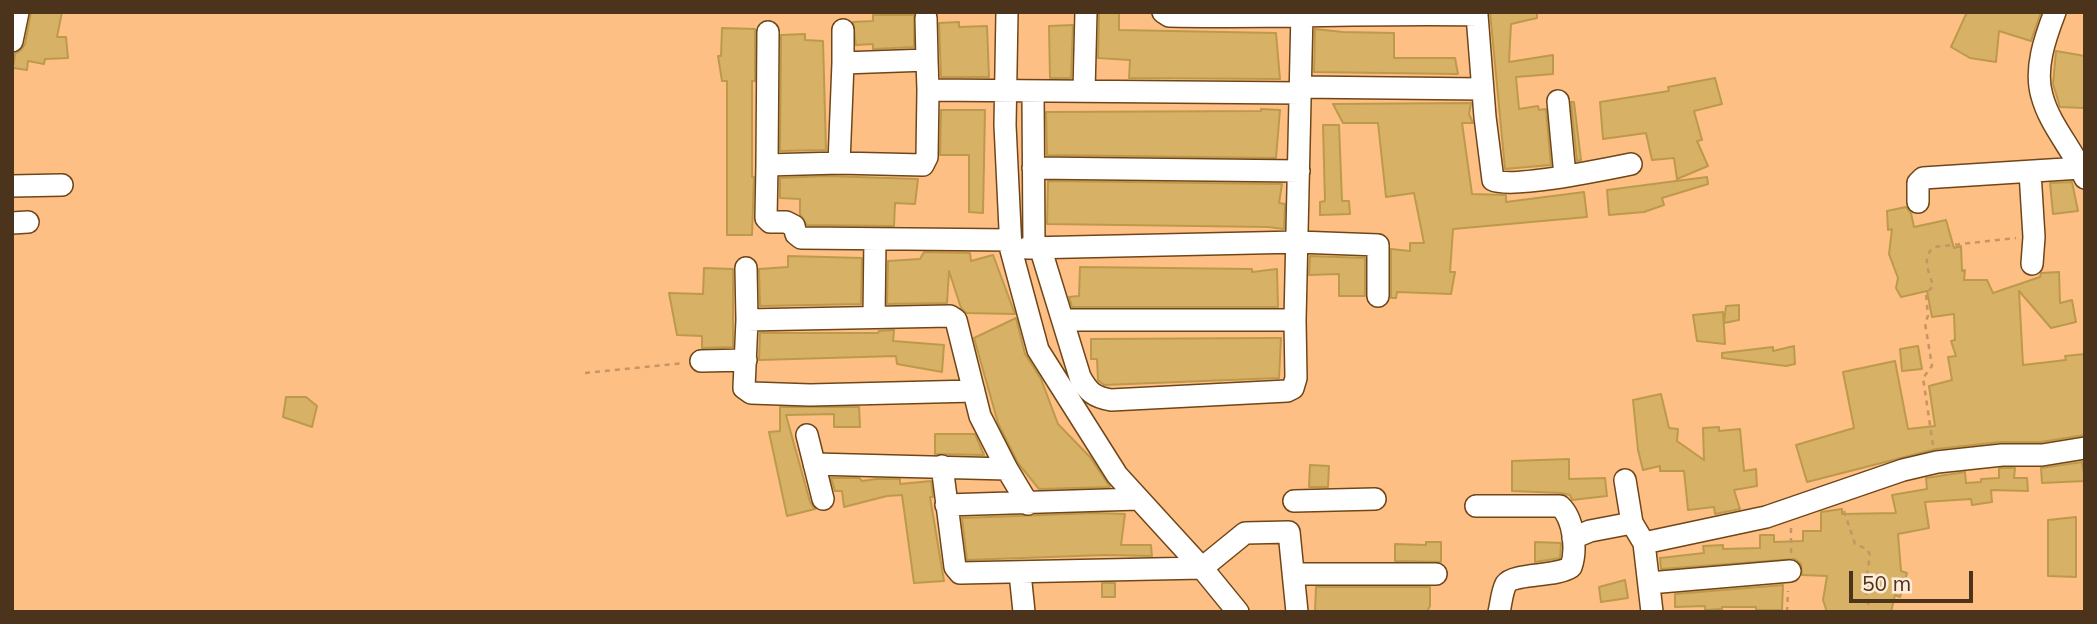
<!DOCTYPE html>
<style>
body{margin:0}
#map{position:relative;width:2097px;height:624px;overflow:hidden;background:#febf84;font-family:Mulish,sans-serif}
canvas{display:block}
.frame{position:absolute;inset:0;border:14px solid #4c331b;pointer-events:none}
.scale{position:absolute;left:1849px;top:571px;width:124px;height:32px;box-sizing:border-box;border:4px solid #4c331b;border-top:0;padding-left:9px;font-size:21px;line-height:24px;white-space:nowrap;color:#4c331b;-webkit-text-stroke:5px #feebd9;paint-order:stroke}
</style>
<div id="map">
<canvas width="2097" height="624"></canvas>
<div class="frame"></div>
<div class="scale">50 m</div>
</div>
<script>
const g = document.querySelector('canvas').getContext('2d');
g.lineJoin = 'round';
function fill(path, color) {
  g.fillStyle = color;
  g.fill(path, 'evenodd');
}
function stroke(path, color, width, dash) {
  g.strokeStyle = color;
  g.lineWidth = width;
  g.lineCap = dash ? 'butt' : 'round';
  g.setLineDash(dash || []);
  g.stroke(path);
}
const building = new Path2D(`
 M31,12H62L57,37H66L68,58L45,59L44,64L28,61L27,70L13,68L15,54L21,50L25,44Z
 M1099,12H1119V30L1276,33L1280,79L1129,78L1130,60L1098,58Z
 M1490,12H1537V18L1511,24L1509,62L1553,55V74L1516,77L1519,109L1538,106L1539,110L1546,109L1551,165L1505,169Z
 M1967,12H2041L2031,41L1999,31L1996,62L1970,58L1951,47Z
 M873,15H914V47L873,49V44L856,45L853,22L873,21Z
 M959,22V27L987,26L989,77H941L939,23Z
 M1073,25L1071,78H1050L1049,26Z
 M722,28L755,29V81H752V177H754L752,235H727V81H722L718,56H721Z
 M1315,29L1343,32L1394,33V58H1455L1458,74L1314,72Z
 M805,34V40L823,41L826,150L780,151L781,35Z
 M2056,51L2085,56V108L2060,107L2053,84Z
 M1715,78L1722,104L1694,111L1702,140L1697,141L1708,166L1677,179L1674,158L1652,160L1646,133L1603,139L1600,102L1669,91L1668,87Z
 M1571,102H1574L1581,160L1577,161Z
 M1471,103L1469,114L1473,123H1462L1472,194L1506,195V202L1584,192L1587,217L1453,229L1450,272H1455L1451,294L1397,292L1396,298H1391V249L1410,251V243H1424L1414,193L1386,197L1378,123H1343L1333,104Z
 M1261,109L1280,110L1276,158L1047,155L1046,112L1261,111Z
 M941,110H985L983,213L969,212V155H940Z
 M1323,125H1339L1342,201H1349L1350,214L1320,215V202L1325,201Z
 M827,176L918,179L915,204L895,203L894,226L807,225L800,214V199L780,198V178Z
 M1707,177L1708,184L1662,198L1664,205L1644,212L1609,215L1607,190Z
 M1048,181L1282,184L1279,203L1285,204L1284,229L1268,227L1047,224Z
 M2072,182L2078,211L2053,214L2050,183Z
 M1906,207L1911,213L1914,227L1946,220L1954,248L1961,246L1962,271L1965,270L1964,280H1987L1993,293L2040,277L2041,273L2059,272L2060,303L2072,300L2076,322L2051,328L2019,291L2023,365L2066,360L2065,356L2085,354V435L2041,442H2001L1936,449L1807,482L1796,445L1854,428L1843,372L1895,361L1908,429L1935,426L1929,386L1952,380L1948,357L1956,356L1951,341L1955,340L1954,314L1932,317L1927,291L1901,297L1896,288L1898,278L1889,254L1892,229L1888,230L1887,211Z
 M924,252L970,253L971,261L993,255L1015,314L966,313L961,308L949,271L947,303L887,304L888,261L920,259Z
 M788,256L862,258L861,304L760,306L759,269L788,267Z
 M1310,256L1365,258V296H1339V274L1309,275Z
 M1080,267L1252,269V272L1277,269L1278,307H1072L1069,297L1079,296Z
 M704,268L733,269V347L702,348V336L677,335L669,293L703,294Z
 M1739,305V320L1724,323L1726,306Z
 M1723,312L1725,344L1697,341L1693,315Z
 M1016,318L1025,354L1041,379L1058,424L1090,457L1110,487L1039,489L1018,463L998,423L974,338Z
 M894,330L893,341L944,345L942,372L897,364L896,356L759,360L760,333H878L879,331Z
 M1273,338H1281L1279,378L1104,385L1098,380L1097,359H1091V339Z
 M1794,346L1795,364L1786,366L1722,358V353L1773,347V351Z
 M1918,346L1922,369L1902,371L1900,349Z
 M1661,394L1669,428L1678,429L1677,441L1704,460L1703,428L1719,427V431L1740,429L1744,471L1756,469L1757,486L1734,490L1740,509L1715,514L1714,507L1688,510L1684,471H1660V466L1643,470L1638,450L1633,400Z
 M286,397H306L317,406L312,427L283,417Z
 M780,407H859L860,427H834V414L786,415L810,502L815,509L787,516L769,432L780,431Z
 M935,434H975L984,455L935,454Z
 M1569,459V479L1605,478L1607,496L1572,500L1570,495L1561,493L1512,491V461Z
 M2082,462L2085,481L2042,483L2041,468Z
 M1310,465L1329,466L1328,487H1309Z
 M1999,468H2015L2014,478H2027L2028,491L1991,490L1992,502L1972,505L1971,499L1925,502L1929,528L1898,534L1901,571L1907,573L1900,597L1895,595L1891,612H1827L1823,600L1827,576L1802,575L1801,564L1795,559L1661,569L1660,558L1704,553L1703,546L1723,545V549L1760,548V535H1774V542L1803,541V531H1821V512L1842,509V514L1896,513L1892,495L1927,489L1926,478L1965,472L1966,483L1981,482V479L1999,478Z
 M831,478H859L862,481L876,479H900V484L931,481L933,497H930L944,581L914,583L902,495L887,496L844,507L842,491H835Z
 M1096,513L1125,514L1121,545H1151L1152,556L1105,555L967,560L962,518Z
 M2076,517V577L2048,576V520Z
 M1426,542H1441V562L1395,561V544L1426,545Z
 M1535,542L1561,543L1560,558L1535,562Z
 M1625,580L1628,598L1601,602L1599,587Z
 M1102,583H1115V597H1102Z
 M1783,585L1782,610H1756V607H1722V609L1705,610V606L1675,607V594Z
 M1316,587H1430V606L1427,612H1315Z`);
fill(building, '#d7b266');
stroke(building, '#bd994c', 2);
const minor = new Path2D(`
 M1007,12L1005,125L1011,250L1038,350L1117,475L1202,568L1238,612
 M1163,12L1169,16C1271,18 1374,13 1477,15L1485,117L1493,180C1512,189 1606,169 1631,164
 M2055,12C2045,38 2034,69 2042,96C2050,126 2073,149 2085,178
 M926,18L927,60
 M843,30V63L927,60L928,90L1300,93
 M12,41L18,12
 M1300,87L1482,89
 M928,90L927,157L923,165L839,163L767,165L766,218L770,222H786L794,226L796,234L801,238L1011,240
 M1033,91L1034,247
 M1084,91L1086,12
 M1558,101L1565,176
 M839,163L843,63
 M767,165L768,32
 M1033,168L1299,171
 M2030,172L2034,237L2032,264
 M12,186L62,185
 M1918,202V183L1923,178L2081,168
 M12,223L28,222
 M1040,247L1080,377C1088,392 1094,397 1111,400L1287,391L1293,388L1296,378L1295,320L1302,12
 M1027,248L1298,242L1378,245V296
 M746,268L747,320L744,388L751,393L810,395L974,391
 M874,317L875,239
 M747,320L950,316L956,320L980,416L1007,469L1028,504
 M1064,320H1295
 M701,361L746,360
 M807,435L823,499
 M814,464L1007,469
 M942,466L955,567L960,573L1202,568L1245,533L1289,532L1297,612
 M1625,480L1632,523
 M1294,501L1375,499
 M946,505L1138,499
 M1476,506H1560C1574,519 1577,550 1571,567C1556,577 1514,573 1506,584C1502,591 1501,604 1499,612
 M1573,538L1590,531L1632,523L1644,543L1652,612
 M1644,543L1766,517L1903,470L1937,462L2002,455H2042L2085,448
 M1020,573L1024,612
 M1295,574H1436
 M1649,583L1790,571`);
stroke(minor, '#704618', 24);
stroke(new Path2D(`
 M585,373L684,363
 M1933,445L1923,378L1932,366L1925,323L1928,316L1926,294L1933,286C1929,272 1921,257 1934,247L2016,238
 M1844,511L1855,544L1867,549L1870,555L1865,587L1870,612
 M1791,553V528
 M1787,612L1788,591`), '#c79463', 2.5, [5, 5]);
stroke(minor, '#fff', 21);
</script>
